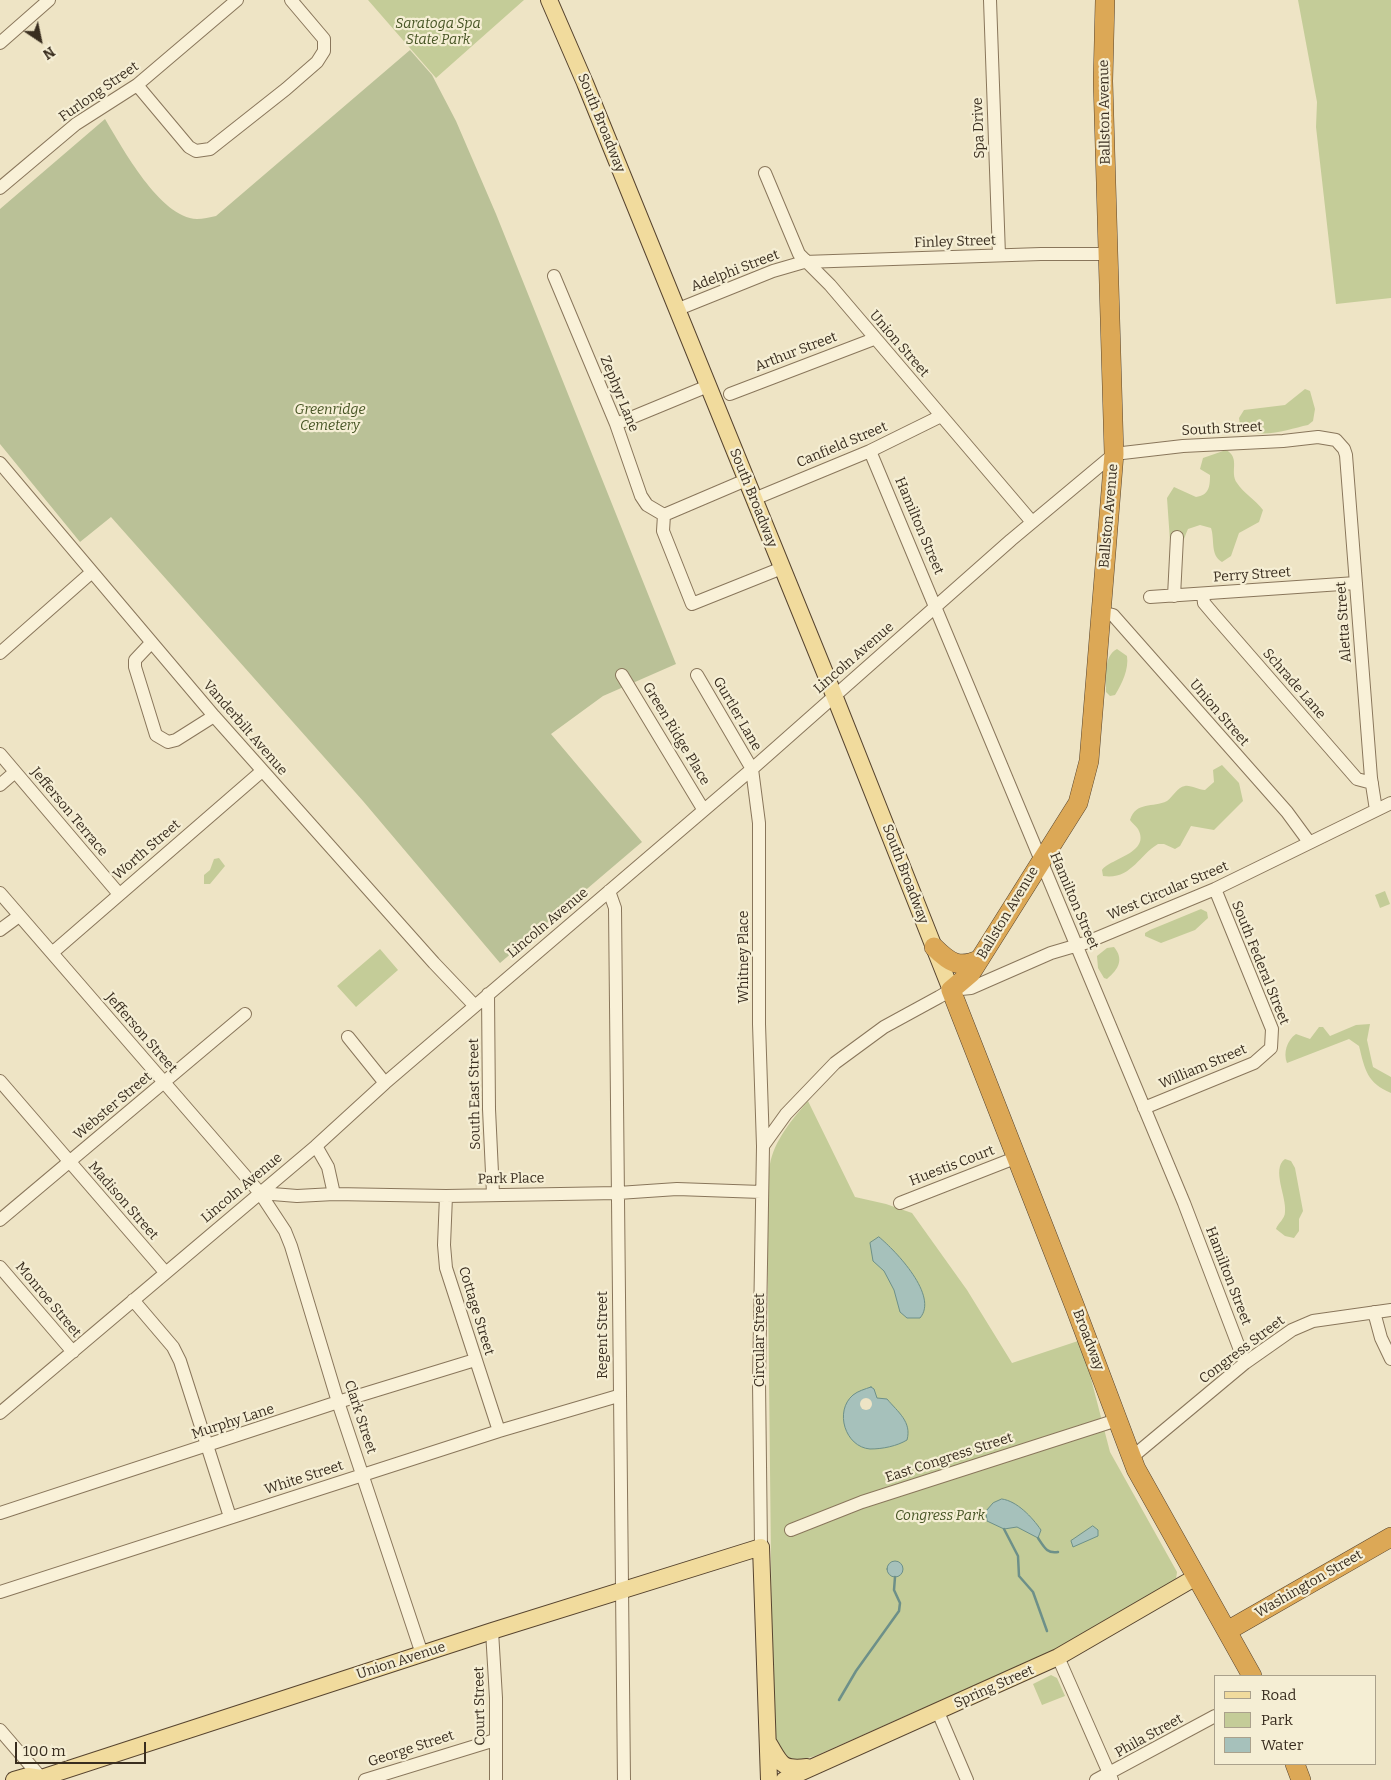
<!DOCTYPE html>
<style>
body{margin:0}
#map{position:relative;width:1391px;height:1780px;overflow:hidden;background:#eee4c5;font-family:Bitter,serif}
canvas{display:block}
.legend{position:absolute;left:1214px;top:1675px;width:162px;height:90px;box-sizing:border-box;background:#f5eed4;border:1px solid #aaa18c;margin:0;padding:6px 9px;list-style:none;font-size:15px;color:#392d1f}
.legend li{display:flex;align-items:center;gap:10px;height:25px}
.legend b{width:25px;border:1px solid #aaa18c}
.north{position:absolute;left:15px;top:15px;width:50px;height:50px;-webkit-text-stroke:4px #f5eed4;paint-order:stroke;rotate:146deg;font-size:14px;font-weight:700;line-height:20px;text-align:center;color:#392d1f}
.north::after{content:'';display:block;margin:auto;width:18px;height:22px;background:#392d1f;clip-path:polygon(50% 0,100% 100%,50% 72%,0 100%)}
.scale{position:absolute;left:15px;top:1742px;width:131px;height:22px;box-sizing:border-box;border:2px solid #392d1f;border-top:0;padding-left:6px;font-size:15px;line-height:18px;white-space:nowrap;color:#392d1f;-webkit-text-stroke:4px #f5eed4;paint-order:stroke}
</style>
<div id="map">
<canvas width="1391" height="1780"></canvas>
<ul class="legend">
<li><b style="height:6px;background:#f1db9d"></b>Road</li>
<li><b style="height:14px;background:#c4cc98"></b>Park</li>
<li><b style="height:14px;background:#a6c1bb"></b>Water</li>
</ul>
<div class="north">N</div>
<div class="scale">100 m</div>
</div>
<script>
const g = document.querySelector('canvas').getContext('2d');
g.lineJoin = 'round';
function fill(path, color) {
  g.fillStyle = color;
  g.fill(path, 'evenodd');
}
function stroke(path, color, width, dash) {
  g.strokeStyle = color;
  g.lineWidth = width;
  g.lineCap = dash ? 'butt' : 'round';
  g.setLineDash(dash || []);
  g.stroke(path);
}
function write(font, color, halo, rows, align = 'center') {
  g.font = font + ' Bitter,serif';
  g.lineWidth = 4.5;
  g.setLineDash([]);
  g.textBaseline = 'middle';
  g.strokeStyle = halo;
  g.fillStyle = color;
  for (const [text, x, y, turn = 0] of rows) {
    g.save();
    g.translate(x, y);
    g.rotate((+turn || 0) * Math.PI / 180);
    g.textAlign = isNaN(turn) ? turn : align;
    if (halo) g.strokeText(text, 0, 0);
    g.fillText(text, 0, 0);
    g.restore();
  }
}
fill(new Path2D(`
 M368,0H524L436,78Z
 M1298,0H1391V298L1336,304L1316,127L1317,102Z
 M1305,389L1310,391L1315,409L1313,421L1308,425C1288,429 1257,442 1240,425L1239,418L1244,410L1285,405Z
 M1226,450C1241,458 1229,472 1237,483C1243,493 1256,500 1263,510L1259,522L1239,533L1231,556L1222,562C1210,555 1215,540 1211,528L1200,525L1188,529C1184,537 1185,543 1175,546L1170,541L1167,498L1174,487L1196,497C1209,495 1210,487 1210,475L1200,469L1203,458Z
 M1117,649L1127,656C1129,669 1122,684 1115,695L1110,696L1106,692C1106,679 1103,656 1117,649Z
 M1222,765L1239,783L1243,801L1214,830L1191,826L1180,846L1175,849L1164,844H1158C1138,856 1131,880 1103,876L1102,870C1111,858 1151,853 1138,829C1136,826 1132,823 1130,820C1136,801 1153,808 1167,801C1173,797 1177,787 1185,786C1191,785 1198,790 1205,790L1214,782L1213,770Z
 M219,858L225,866L210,884H204V875L210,870L214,859Z
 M1385,891L1390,904L1380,908L1375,895Z
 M1201,909L1207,912L1208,918L1195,930L1161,943L1145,936V933L1150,930Z
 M1114,947C1124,959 1119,969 1107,979L1104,978L1098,968L1097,956L1107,948Z
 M380,949L398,970L356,1007L337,986Z
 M1370,1024L1367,1040L1373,1067L1391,1077V1093C1367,1083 1365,1070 1359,1046L1349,1039L1287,1063C1283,1053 1287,1040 1296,1034L1310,1039L1319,1027H1323L1330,1036L1356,1025Z
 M808,1101L855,1197L886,1204L912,1213L967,1290L1012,1363L1081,1340L1110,1452L1177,1572L1176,1579L1172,1584L1052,1651L815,1756L793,1762L782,1758L773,1743L767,1195C768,1185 768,1174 770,1164C774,1141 793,1118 808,1101Z
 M1285,1159L1291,1161L1295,1168L1303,1211L1299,1219V1231L1294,1238L1285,1236L1276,1229C1278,1223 1285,1219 1285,1212C1287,1197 1271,1169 1285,1159Z
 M1051,1675L1057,1678L1065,1696L1042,1705L1033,1684Z`), '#c4cc98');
fill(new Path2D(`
 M410,50L432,75L456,121L496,214L676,664L603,696L551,734L642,842L500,963L363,801L111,517L80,542L0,444V209L105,119C122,147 160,218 197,219C203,219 210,217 216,216Z`), '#bac197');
const water = new Path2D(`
 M879,1237C896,1251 939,1296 920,1318H907L900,1312L894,1290L884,1271L873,1261L870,1243Z
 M871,1387L874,1389L877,1398L887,1399C898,1412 912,1422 907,1440C897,1446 883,1449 870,1449C845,1447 834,1411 853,1395C858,1391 865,1389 871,1387Z
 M1002,1499C1017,1501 1032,1517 1041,1530L1038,1538L1017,1527L1004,1529L987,1521L986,1511L993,1503Z
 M1093,1526L1098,1530V1536L1073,1547L1071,1541Z
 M887 1569a8 8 0 1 1 16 0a8 8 0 1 1-16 0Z`);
fill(water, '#a6c1bb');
stroke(water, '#6d9089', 1);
fill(new Path2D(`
 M860 1404a6 6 0 1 1 12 0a6 6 0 1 1-12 0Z`), '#eee4c5');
stroke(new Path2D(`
 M1004,1529L1018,1556L1019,1576L1033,1592L1047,1631
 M1038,1538C1044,1547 1047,1554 1058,1552
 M839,1700L856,1671L899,1611L900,1603L894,1590L895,1577`), '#6d9089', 2.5);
const minor = new Path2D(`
 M990,0L999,255
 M0,43L49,0
 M137,85L189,147L196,151L210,149L286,89L317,62L324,51V39L291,0
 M765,173L799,254L830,285L1032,522
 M0,188L76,124L137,85L237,0
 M554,276L616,424L641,496L647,505L664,515
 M676,310L773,271L804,262L1041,254H1107
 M730,394L874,339
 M616,424L708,386
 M870,451L1184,1203L1245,1363
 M0,463L214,716L434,963L475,1006
 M754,499L870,451L941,416
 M664,515L663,531L692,604L782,568
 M664,515L746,480
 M1203,594L1204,603L1215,616L1357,779L1372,783
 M1174,596L1177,537
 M1150,597L1356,583
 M1100,612L1113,615L1287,812L1309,842
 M151,643L135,660V667L156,735L168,742L176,740L214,716
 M0,653L92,572
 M622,675L703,809
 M697,675L752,769L759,823V1024L763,1146
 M0,754L119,894
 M0,785L15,772
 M609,891L615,908L624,1780
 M0,893L260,1193L285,1231L291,1246L338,1402L422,1654
 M0,930L19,916
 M52,953L262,771
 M488,994L489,1109L493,1194
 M348,1037L385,1083
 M0,1081L165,1272
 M1144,1108L1254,1063L1271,1048L1272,1029L1215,889
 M316,1146L328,1167L334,1194
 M260,1193L297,1196L334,1194L446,1196L618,1193L677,1189L761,1192
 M446,1196L444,1245L446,1268L499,1431
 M900,1203L1015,1158
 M0,1220L245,1014
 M0,1267L73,1352
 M133,1300L173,1347L180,1361L230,1517
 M1374,1312L1381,1338L1391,1359
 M0,1413L316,1146L385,1083L752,769L1011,540L1114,454L1183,446L1283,441L1318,437L1336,440L1344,449L1346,455L1371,778L1376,810
 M1131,1458L1245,1363L1292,1330L1313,1321L1391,1310
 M0,1513L338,1402L475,1360
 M791,1530L862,1502L1117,1420
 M761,1547L759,1382L763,1146L786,1114L835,1063L884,1027L939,997L951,990L971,988L1051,953L1085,943L1215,889L1391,803
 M0,1592L499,1431L618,1396
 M492,1631L496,1698V1780
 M1058,1657L1112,1780
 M938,1712L967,1780
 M0,1730L43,1780
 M365,1780L495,1740
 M1096,1780L1215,1716`);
const major = new Path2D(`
 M549,0L585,83L834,695L951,990
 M768,1742C781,1763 780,1770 807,1767
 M14,1780L28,1776L41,1778L492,1631L761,1547L769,1780
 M784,1780L1058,1657L1196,1577`);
const highway = new Path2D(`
 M1105,0L1103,81L1114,454L1089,761L1078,803L971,973L951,990L1075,1307L1136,1469L1252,1676
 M934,947C950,963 959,969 980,959
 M1227,1631L1391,1537
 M1295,1764L1301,1780`);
stroke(minor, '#89765b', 14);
stroke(major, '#57442f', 18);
stroke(highway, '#57442f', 20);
stroke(minor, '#f9f1d8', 12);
stroke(major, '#f1db9d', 16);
stroke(highway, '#dca856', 19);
write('italic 14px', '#475525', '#f5eed4', [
 ["Saratoga Spa",438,24],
 ["State Park",438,40],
 ["Greenridge",330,410],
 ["Cemetery",330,426],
 ["Congress Park",940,1516]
]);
write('14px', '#392d1f', '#f5eed4', [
 ["Furlong Street",99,92,-35],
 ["Ballston Avenue",1105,112,-91],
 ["South Broadway",601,123,68],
 ["Spa Drive",979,128,-92],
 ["Finley Street",955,242,-2],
 ["Adelphi Street",735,271,-21],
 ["Union Street",899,344,49],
 ["Arthur Street",796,352,-21],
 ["Zephyr Lane",619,394,68],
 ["South Street",1222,429,-3],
 ["Canfield Street",842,445,-23],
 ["South Broadway",753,498,68],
 ["Ballston Avenue",1109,516,-85],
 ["Hamilton Street",919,526,67],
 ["Perry Street",1252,575,-4],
 ["Aletta Street",1344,622,-94],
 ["Lincoln Avenue",854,658,-41],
 ["Schrade Lane",1294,684,49],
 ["Union Street",1219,713,49],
 ["Gurtler Lane",737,714,60],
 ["Vanderbilt Avenue",245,728,49],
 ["Green Ridge Place",676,734,59],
 ["Jefferson Terrace",69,812,50],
 ["Worth Street",147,850,-41],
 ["South Broadway",905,874,69],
 ["West Circular Street",1168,891,-23],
 ["Hamilton Street",1074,901,67],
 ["Ballston Avenue",1008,913,-59],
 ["Lincoln Avenue",548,923,-40],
 ["Whitney Place",744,957,-90],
 ["South Federal Street",1260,963,68],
 ["Jefferson Street",141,1033,49],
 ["William Street",1203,1067,-23],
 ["South East Street",475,1094,-91],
 ["Webster Street",113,1106,-40],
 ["Huestis Court",952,1166,-21],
 ["Park Place",511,1179,-1],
 ["Lincoln Avenue",242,1188,-40],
 ["Madison Street",123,1201,49],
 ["Hamilton Street",1228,1276,69],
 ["Monroe Street",48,1300,50],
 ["Cottage Street",476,1311,73],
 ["Regent Street",603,1335,-90],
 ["Circular Street",760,1340,-90],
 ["Broadway",1088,1340,69],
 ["Congress Street",1242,1350,-37],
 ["Clark Street",360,1417,72],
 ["Murphy Lane",233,1422,-18],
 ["East Congress Street",949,1458,-18],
 ["White Street",304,1478,-18],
 ["Washington Street",1309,1584,-30],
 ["Union Avenue",401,1661,-18],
 ["Spring Street",994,1687,-24],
 ["Court Street",480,1706,-91],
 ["Phila Street",1149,1736,-29],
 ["George Street",411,1749,-18]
]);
</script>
